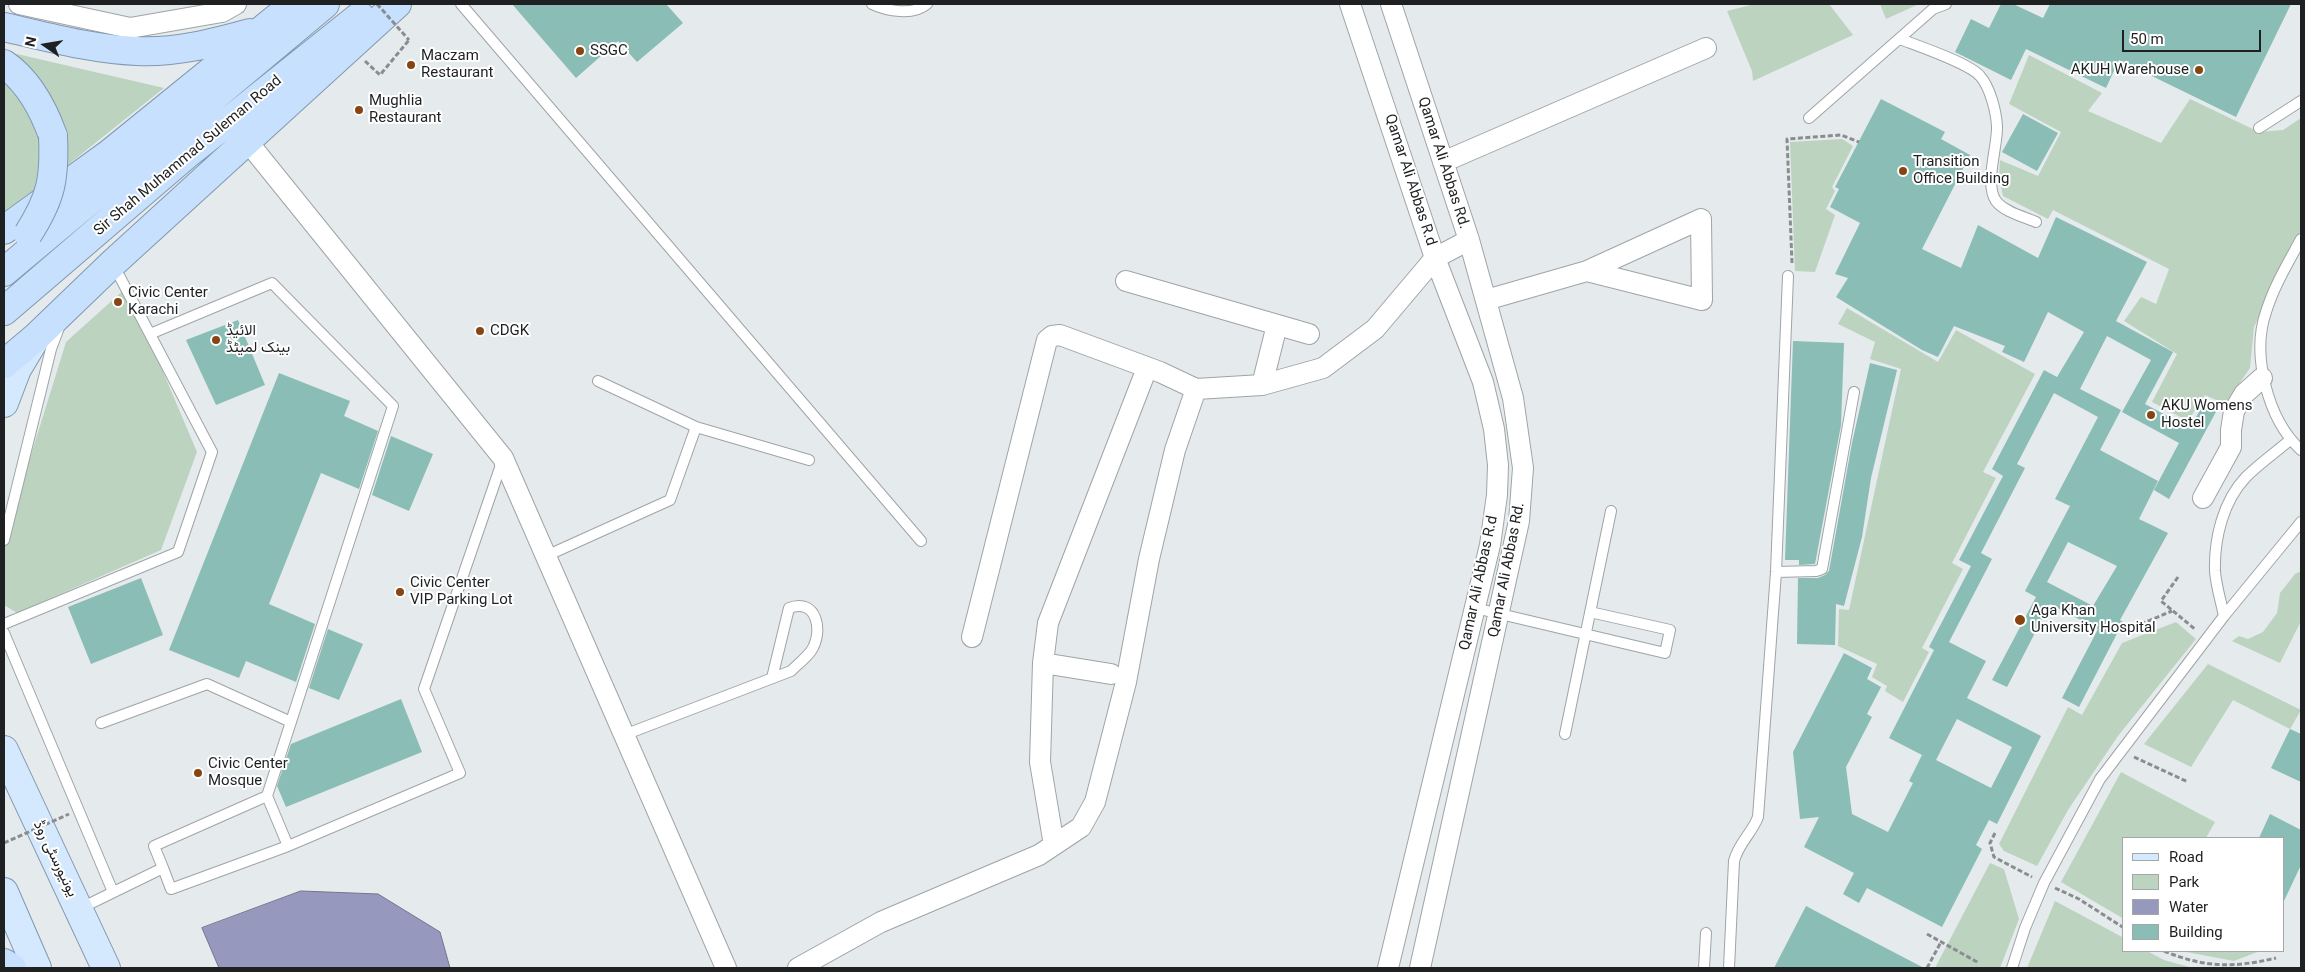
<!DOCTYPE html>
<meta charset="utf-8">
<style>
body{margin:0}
#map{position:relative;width:2305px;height:972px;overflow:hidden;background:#e5eaec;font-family:Roboto,sans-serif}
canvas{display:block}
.frame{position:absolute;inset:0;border:5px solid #1e2021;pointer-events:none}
.legend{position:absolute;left:2122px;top:837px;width:162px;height:115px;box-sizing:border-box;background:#fff;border:1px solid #a5a6a6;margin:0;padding:6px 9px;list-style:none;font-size:15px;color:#1e2021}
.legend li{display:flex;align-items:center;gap:10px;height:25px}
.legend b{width:25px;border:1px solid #a5a6a6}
.north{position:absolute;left:20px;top:20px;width:50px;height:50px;-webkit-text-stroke:4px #fff;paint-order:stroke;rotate:283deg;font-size:14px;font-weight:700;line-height:20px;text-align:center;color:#1e2021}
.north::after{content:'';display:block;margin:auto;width:18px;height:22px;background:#1e2021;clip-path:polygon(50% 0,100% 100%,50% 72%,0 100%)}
.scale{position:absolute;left:2122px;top:30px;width:139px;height:22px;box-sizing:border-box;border:2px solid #1e2021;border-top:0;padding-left:6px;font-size:15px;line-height:18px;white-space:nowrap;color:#1e2021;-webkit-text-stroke:4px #fff;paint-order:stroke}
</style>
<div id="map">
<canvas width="2305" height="972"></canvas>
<div class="frame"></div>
<ul class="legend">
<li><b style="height:6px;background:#d4e8fe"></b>Road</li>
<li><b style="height:14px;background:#bcd3c0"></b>Park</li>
<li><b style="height:14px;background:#9798bd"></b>Water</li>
<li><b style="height:14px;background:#8abdb5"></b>Building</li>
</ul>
<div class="north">N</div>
<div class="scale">50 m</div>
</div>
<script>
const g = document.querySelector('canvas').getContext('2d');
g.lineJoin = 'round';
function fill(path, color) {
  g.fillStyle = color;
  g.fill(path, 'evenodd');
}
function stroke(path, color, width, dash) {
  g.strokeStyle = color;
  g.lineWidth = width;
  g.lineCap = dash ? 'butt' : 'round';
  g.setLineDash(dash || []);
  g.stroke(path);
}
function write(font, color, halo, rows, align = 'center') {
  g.font = font + ' Roboto,Vazirmatn,sans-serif';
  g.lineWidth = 4;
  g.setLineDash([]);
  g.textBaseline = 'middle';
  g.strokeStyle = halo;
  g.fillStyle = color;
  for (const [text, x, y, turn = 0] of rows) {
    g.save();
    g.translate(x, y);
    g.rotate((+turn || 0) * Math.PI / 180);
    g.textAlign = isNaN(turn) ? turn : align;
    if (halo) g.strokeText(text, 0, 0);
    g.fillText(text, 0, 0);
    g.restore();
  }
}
fill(new Path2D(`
 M1755,4H1829L1853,35L1753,81L1752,71L1727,11Z
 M1880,4H1919L1886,19Z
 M4,51L164,88L4,216Z
 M2029,55L2102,93L2088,111L2161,143L2190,99L2259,132L2283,130L2301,118V230L2254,327L2250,368L2225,404L2205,395L2188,421L2152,402L2177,354L2124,321L2141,297L2156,304L2169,269L2053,210L2048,219L2003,196L1999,177L2000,160L2038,176L2061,132L2009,104Z
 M1842,139L1853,146L1832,187L1835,191L1826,209L1835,215L1815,272L1795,271L1790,142Z
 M127,287L197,452L161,550L17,613L4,605V542L66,342Z
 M1847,308L1938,362L1956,330L2035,374L1983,472L1996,478L1952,563L1963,569L1922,648L1929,652L1903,702L1885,691L1887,686L1872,677L1877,664L1838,646L1839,609L1849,610L1901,369L1870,359L1875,342L1838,324Z
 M2301,571V621L2280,663L2232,641L2239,636L2248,639L2263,632L2277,613L2280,593L2295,574Z
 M2176,622L2196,639L2118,736L2068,810L2037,866L2004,851L1999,844L2068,707L2082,715L2122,643Z
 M2208,664L2301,710L2290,729L2233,700L2191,767L2144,744Z
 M2121,772L2215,822L2206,838H2124V919L2061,882Z
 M1990,863L2004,869L2019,919L2000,968H1935Z
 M2055,901L2124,938V951H2147L2164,960L2193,968H2027Z
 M2181,951H2260L2234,961Z`), '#bcd3c0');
const water = new Path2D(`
 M301,891L378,894L440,932L450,968H219L202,928Z`);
fill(water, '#9798bd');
stroke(water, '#73748e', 1);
fill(new Path2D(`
 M512,4H666L683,23L637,62L618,41L576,78Z
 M2001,4H2013L2043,18L2050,4H2291L2236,117L2119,60L2106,88L2026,49L2011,80L1955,52L1971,19L1989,28Z
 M1881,99L1945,132L1941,139L1970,155L1922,249L1961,268L1978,225L2038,258L2056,217L2147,262L2116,321L2173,352L2145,404L2190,428L2205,401L2218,408L2169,499L2154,490L2179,443L2122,412L2151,360L2107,336L2080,389L2121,410L2100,450L2158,481L2139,519L2168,533L2120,620L2123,622L2079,707L2062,698L2098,629L2050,604L2007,687L1992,680L2036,597L2025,591L2070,506L2055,499L2098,417L2054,393L2017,464L2025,468L1981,553L1992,559L1949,642L1986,661L1967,698L2041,736L1997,824L1989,820L1976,845L1982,849L1942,927L1867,888L1859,903L1843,894L1854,873L1804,847L1819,817L1800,819L1793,752L1844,653L1872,668L1867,679L1881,687L1867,714L1872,717L1846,767L1852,814L1888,832L1913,783L1909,781L1922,755L1889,738L1934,650L1929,647L1971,566L1959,560L2003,476L1992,469L2044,370L2057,377L2084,332L2048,312L2024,362L2002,352L2005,346L1954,326L1938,357L1922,350L1836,297L1848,278L1835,274L1860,223L1830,207L1839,189L1835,187ZM2068,542L2117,566L2093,606L2047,582ZM1957,719L2012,747L1991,788L1936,760Z
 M2023,114L2058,133L2037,171L2002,152Z
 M238,320L265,385L216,405L186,340Z
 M1793,341L1844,343L1841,425L1815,564L1799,565V560H1785Z
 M1870,363L1897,370L1871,478L1862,537L1844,606L1836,604L1835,645L1797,644L1798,578H1818L1825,575L1829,571L1852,443Z
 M279,373L350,401L344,416L378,431L359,489L321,473L269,604L315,624L296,682L246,661L239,678L169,650Z
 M391,436L433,454L409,511L372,495Z
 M141,578L163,635L91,664L68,607Z
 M328,629L363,644L339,700L309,688Z
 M401,699L422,752L286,807L277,786L291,744Z
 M2290,729L2301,734V782L2271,768Z
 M2270,814L2301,830V865L2284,901V838H2259Z
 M1806,906L1836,922L1924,968H1774Z`), '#8abdb5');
const service = new Path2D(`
 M461,4L921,541
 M872,4C887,11 913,16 927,4
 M1900,39C1918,46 1969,63 1980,76C1990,87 1996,111 1997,126C1998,145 1984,184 1996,201C2004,212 2025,217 2036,222
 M1809,118L1933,9L1946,4
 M2259,128L2301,101
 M2301,239C2288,263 2274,286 2266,312C2251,355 2268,420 2301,450
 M150,334L272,283L393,406L267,796
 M598,381L696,427L809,460
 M4,540L51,349L60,325
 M546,556L670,500L696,427
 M1776,572L1816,571L1822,569L1854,392
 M1475,608L1665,653L1670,630L1590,612
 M2224,616L2301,522
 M4,624L178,552L212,452L113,264
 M4,633L113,892
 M101,723L207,684L291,722
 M1565,734L1611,511
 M624,735L791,671C798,664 806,658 811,651C824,632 817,597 789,608L772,678
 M163,868L154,846L267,796L288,846
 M79,909L163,868L171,889L288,846L460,773L424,689L503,459
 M1704,968L1706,933
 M1729,968L1734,861C1738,844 1752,833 1758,817L1776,572L1788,276
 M2012,968L2025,928L2044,883L2100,779L2224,616C2221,601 2216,586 2215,571C2214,539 2223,501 2246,477C2259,464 2276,452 2290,440`);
const minor = new Path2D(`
 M19,4L130,28L222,12L236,4
 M1350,4L1435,258L1483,382L1494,429L1498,465L1497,495L1490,545L1388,968
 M1391,4L1469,240L1513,398L1523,468L1519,521L1420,968
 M247,141L503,458L726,968
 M1443,162L1706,48
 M1126,281L1309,334
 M1486,300L1587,271L1701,219L1702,300L1587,271
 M1262,385L1277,325
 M2203,498L2231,447V430L2234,411L2244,394L2262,378
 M972,637L1047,340L1052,336L1060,335L1160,372L1196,389L1262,385L1323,368L1375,329L1435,258L1469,240
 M1043,663L1111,674
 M1054,845L1040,762L1043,663L1048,623L1147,368
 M798,968L881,922L1039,855L1081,827L1095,802L1126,682L1149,559L1175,450L1196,389`);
const primary = new Path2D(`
 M4,403L17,369L35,339
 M4,750L106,968
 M4,892L37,968`);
const trunk = new Path2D(`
 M4,27C48,37 91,49 137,51C175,53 214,43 250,33
 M4,64C29,81 43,108 53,136
 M4,230L109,154L294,4
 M4,272L325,4
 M4,311L186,155L360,16
 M4,364L35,338L113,263L397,4
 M4,963L12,968`);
stroke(service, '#9fa4a6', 12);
stroke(minor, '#9fa4a6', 22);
stroke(primary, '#8298b0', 30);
stroke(trunk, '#8298b0', 30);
stroke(new Path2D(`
 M365,61L380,75L409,40
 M1792,263L1787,139L1841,135L1859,142
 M2178,577L2161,601L2196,630
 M2127,630L2172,611
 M2134,757L2188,782
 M1995,833L1990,843L1994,857L2032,877
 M2055,888L2079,899L2124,928
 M1927,934L1979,963
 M2164,951C2205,968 2234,968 2276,958
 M1927,968L1941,942`), '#8a8d8f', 3, [5, 2.5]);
stroke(service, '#fff', 10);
stroke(minor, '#fff', 20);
stroke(primary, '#d4e8fe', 28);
stroke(trunk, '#c6e0fe', 28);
const trunkBridge = new Path2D(`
 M28,234C51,198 55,179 53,136`);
stroke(trunkBridge, '#8298b0', 30, []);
stroke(new Path2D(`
 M377,4L409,40
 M4,843L69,814`), '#8a8d8f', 3, [5, 2.5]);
stroke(trunkBridge, '#c6e0fe', 28);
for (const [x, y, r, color] of [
 [580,51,5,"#874513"],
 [411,65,5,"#874513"],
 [2199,70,5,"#874513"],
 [359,110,5,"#874513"],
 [1903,171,5,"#874513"],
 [118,302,5,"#874513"],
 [480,331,5,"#874513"],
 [216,340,5,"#874513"],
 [2151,415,5,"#874513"],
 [400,592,5,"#874513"],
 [2020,620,6,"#874513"],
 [198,773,5,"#874513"]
]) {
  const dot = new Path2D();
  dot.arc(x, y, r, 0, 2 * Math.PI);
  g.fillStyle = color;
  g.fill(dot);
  stroke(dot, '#fff', 2);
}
write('15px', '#1e2021', '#fff', [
 ["SSGC",590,51],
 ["Maczam",421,56],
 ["Restaurant",421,73],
 ["AKUH Warehouse",2189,70,"right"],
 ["Mughlia",369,101],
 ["Restaurant",369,118],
 ["Transition",1913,162],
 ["Office Building",1913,179],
 ["Civic Center",128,293],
 ["Karachi",128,310],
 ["الائیڈ",226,331],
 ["بینک لمیٹڈ",226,348],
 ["CDGK",490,331],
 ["AKU Womens",2161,406],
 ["Hostel",2161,423],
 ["Civic Center",410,583],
 ["VIP Parking Lot",410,600],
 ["Aga Khan",2031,611],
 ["University Hospital",2031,628],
 ["Civic Center",208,764],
 ["Mosque",208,781]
], 'left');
write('15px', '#1e2021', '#fff', [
 ["Sir Shah Muhammad Suleman Road",188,156,-40],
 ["Qamar Ali Abbas Rd.",1443,163,72],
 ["Qamar Ali Abbas R.d",1410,180,72],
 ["Qamar Ali Abbas Rd.",1507,570,-79],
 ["Qamar Ali Abbas R.d",1479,583,-78],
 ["یونیورسٹی روڈ",55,859,64]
]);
</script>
